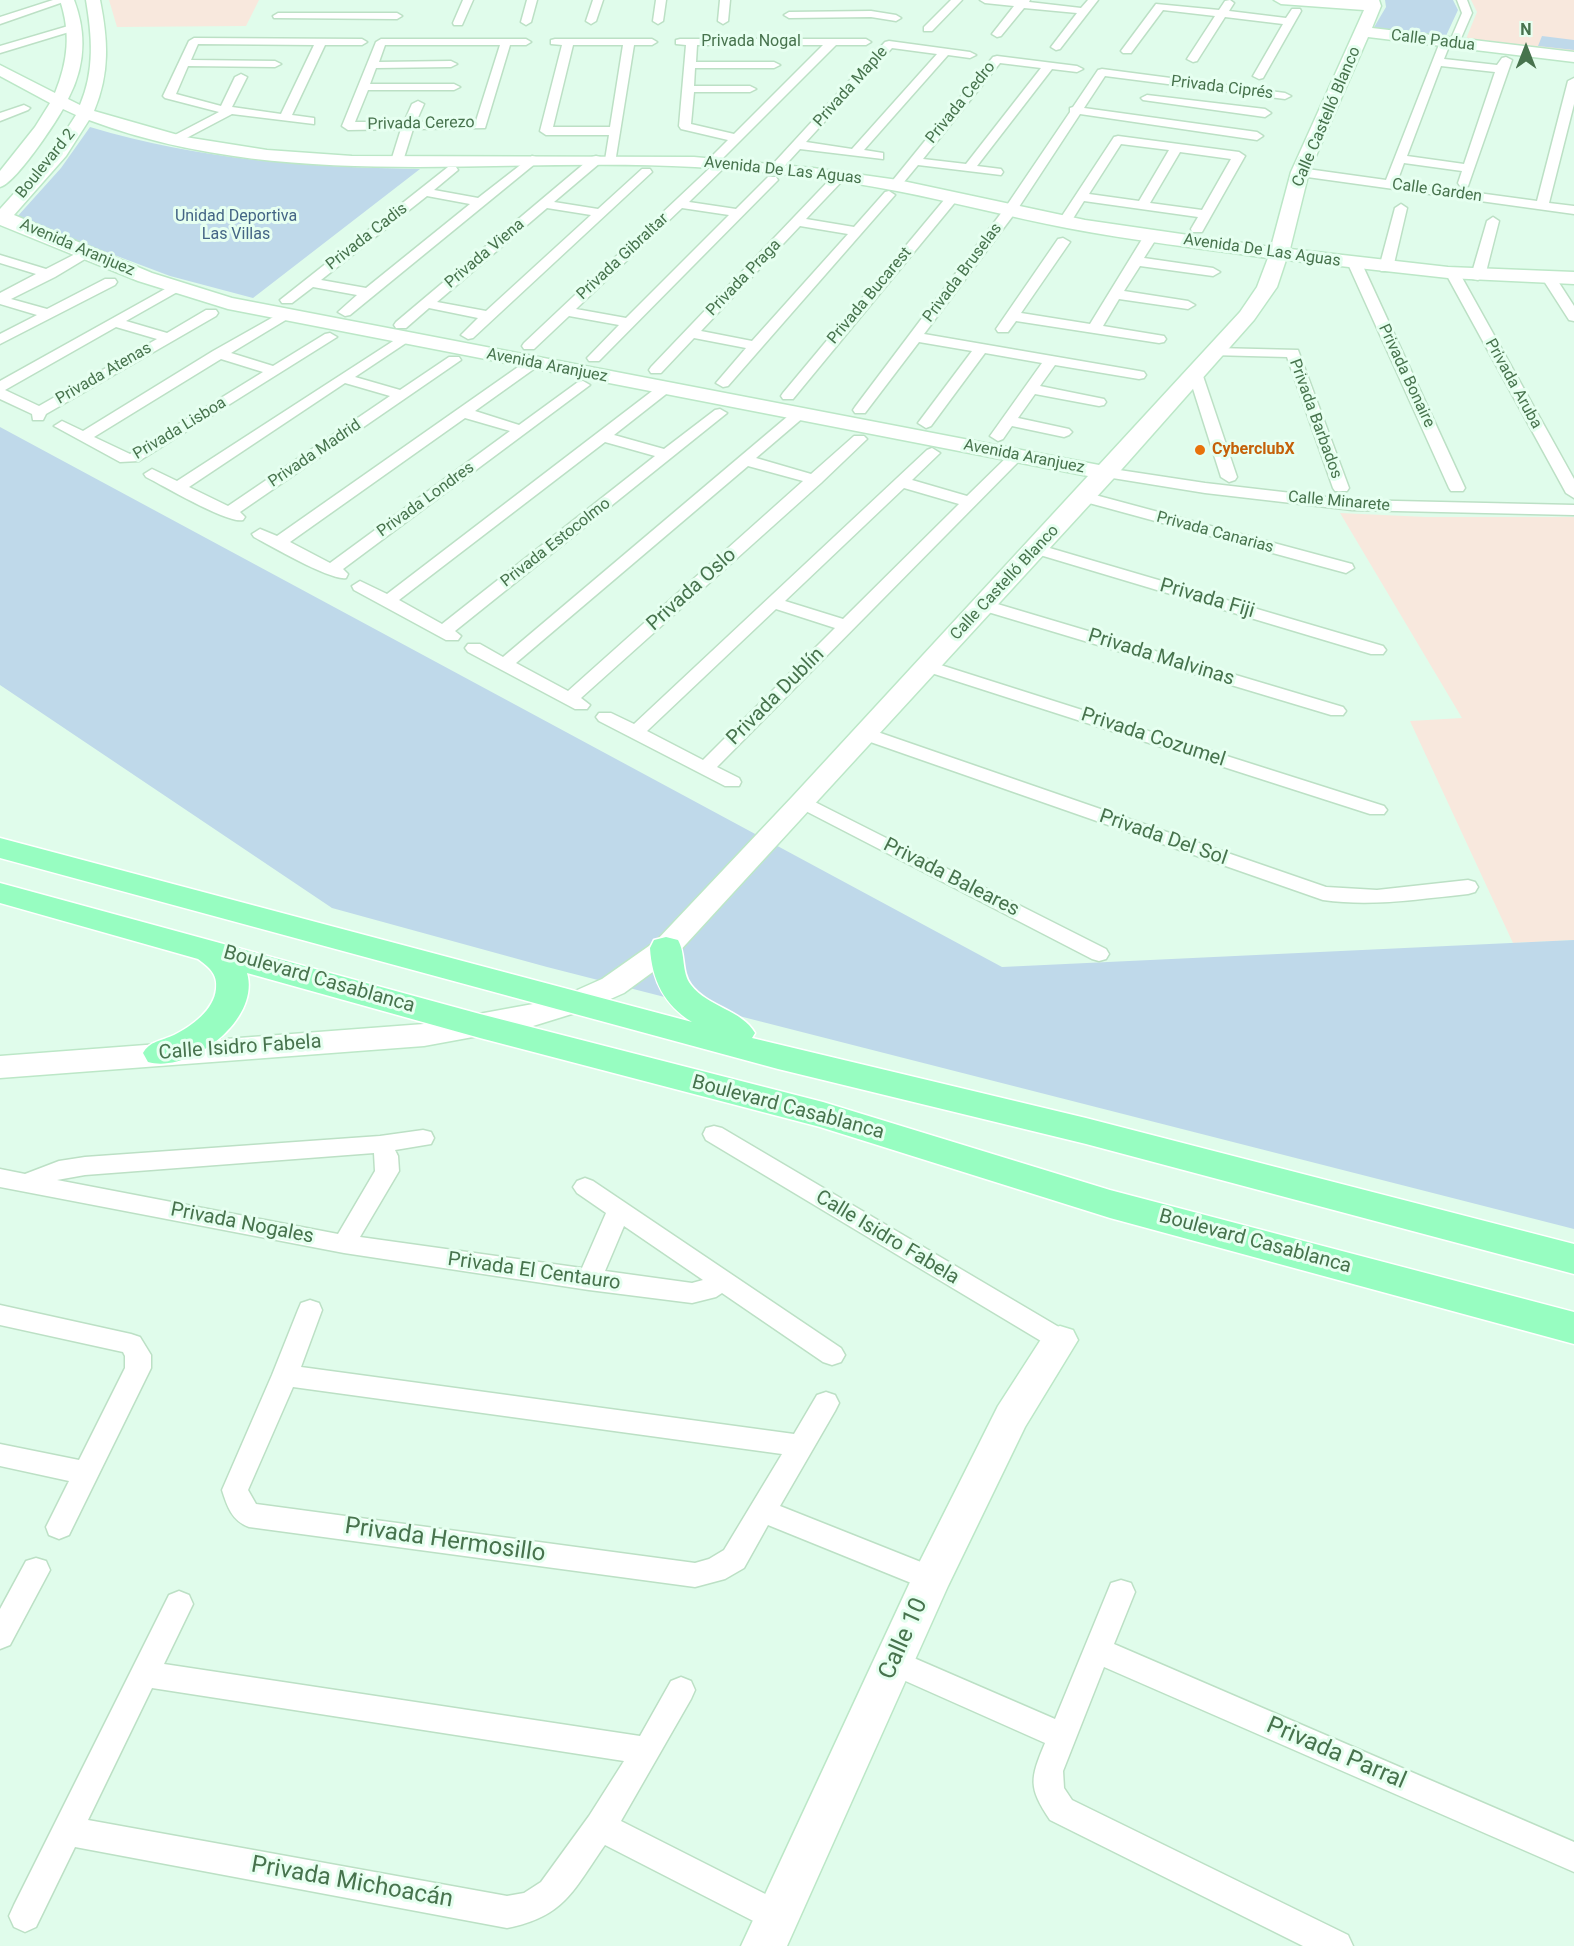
<!DOCTYPE html>
<meta charset="utf-8">
<style>
body{margin:0}
#map{position:relative;width:1574px;height:1946px;overflow:hidden;background:#e0fceb;font-family:Roboto,sans-serif}
canvas{display:block}
.north{position:absolute;left:1496px;top:18px;width:60px;height:60px;-webkit-text-stroke:4px #e6fff0;paint-order:stroke;rotate:0deg;font-size:16px;font-weight:700;line-height:24px;text-align:center;color:#47734d}
.north::after{content:'';display:block;margin:auto;width:21px;height:27px;background:#47734d;clip-path:polygon(50% 0,100% 100%,50% 72%,0 100%)}
</style>
<div id="map">
<canvas width="1574" height="1946"></canvas>
<div class="north">N</div>
</div>
<script>
const g = document.querySelector('canvas').getContext('2d');
g.lineJoin = 'round';
function fill(path, color) {
  g.fillStyle = color;
  g.fill(path, 'evenodd');
}
function stroke(path, color, width, dash) {
  g.strokeStyle = color;
  g.lineWidth = width;
  g.lineCap = dash ? 'butt' : 'round';
  g.setLineDash(dash || []);
  g.stroke(path);
}
function write(font, color, halo, rows, align = 'center') {
  g.font = font + ' Roboto,sans-serif';
  g.lineWidth = 6;
  g.setLineDash([]);
  g.textBaseline = 'middle';
  g.strokeStyle = halo;
  g.fillStyle = color;
  for (const [text, x, y, turn = 0] of rows) {
    g.save();
    g.translate(x, y);
    g.rotate((+turn || 0) * Math.PI / 180);
    g.textAlign = isNaN(turn) ? turn : align;
    if (halo) g.strokeText(text, 0, 0);
    g.fillText(text, 0, 0);
    g.restore();
  }
}
fill(new Path2D(`
 M109,0H259L246,26L117,27Z
 M1471,0H1574V52L1466,39L1477,12Z
 M1340,513L1426,517H1574V940L1513,943L1410,721L1462,718Z`), '#f8e8dd');
fill(new Path2D(`
 M1385,0H1453L1458,10L1445,38L1373,29L1386,7Z
 M1542,36L1574,40V50L1538,46Z
 M90,127C201,160 306,167 420,169L253,298L170,276L16,218L61,168Z
 M0,427L1002,967L1574,940V1229L547,967L332,908L0,685Z`), '#bfd9ea');
const street = new Path2D(`
 M53,0H69L0,24V17Z
 M463,0H473L462,25H454L453,23Z
 M527,0H537L531,22L526,25L521,22Z
 M593,0H603L596,21L591,24L586,21Z
 M656,0H666L663,21L658,24L653,21Z
 M720,0H730L728,21L723,24L718,21Z
 M951,0H962L932,31H924V27Z
 M980,0H1030L1029,2L1081,8L1088,0H1098L1060,49L1056,50L1051,47L1077,13L1024,8L1001,36L997,37L992,34L1014,6L985,3Z
 M1230,0L1234,3L1229,11L1286,18L1292,9H1300L1301,11L1263,78L1259,79L1253,76L1283,24L1225,17L1197,61L1193,62L1187,59L1215,16L1163,10L1131,53H1123L1121,51L1156,4L1219,10L1225,1Z
 M1457,0H1467L1472,13L1459,43L1454,46L1450,44L1444,59L1497,65L1502,58L1506,57L1512,60L1468,186H1460L1458,183L1462,171L1404,163L1397,182L1537,201L1568,81L1574,78V104L1549,203L1574,206V214L1300,176L1294,172L1300,168L1386,180L1440,42L1445,39L1450,41L1462,13ZM1441,66L1495,72L1464,164L1407,156Z
 M871,11L896,15L901,18L896,21L871,17L789,18L784,15L789,12Z
 M278,13H397L402,16L397,19L274,18L273,16Z
 M75,24L79,25V29L0,53V46Z
 M194,38L362,39L367,42L362,45H325L292,115L314,118V124L232,114L177,143L171,139L173,136L219,112L165,98L163,96L189,41ZM198,44L314,45L281,114L232,107L247,77L241,74L235,77L221,106L176,94L188,66L275,67L281,64L275,61L191,60Z
 M381,39H526L531,42L526,45H510L485,128L413,129L403,161L397,165L391,161L401,129L348,130L342,126L376,42ZM385,45H500L476,121L416,122L424,104L418,101L412,104L404,122H355L368,90H454L460,87L454,84H370L376,68L451,67L457,64L451,61L379,62Z
 M555,39H652L657,42L652,45H634L615,163L611,164L605,160L609,135H546L540,131L562,45L551,44V40ZM573,45H623L610,127H553Z
 M680,39H866L871,42L866,45H836L721,160L729,163L689,202L736,209L768,177H776L778,180L599,361H589L587,358L619,325L569,316L534,349H524L522,346L524,343L712,166L705,163L728,140L681,129L679,126L686,45L676,44V40ZM697,45H823L734,134L691,124L694,92H750L756,89L750,86H694L695,68H774L780,65L774,62H696ZM682,208L729,215L626,318L576,309Z
 M889,41L970,52L976,55L970,58L948,55L864,150L883,153V159L800,149L780,171H772L770,168L772,165L885,42ZM892,48L937,54L852,149L806,142Z
 M997,56L1077,66L1083,69L1077,72L1052,69L977,166L1001,169L1003,172L1001,175L918,165L899,188H891L889,185L993,57ZM1000,63L1041,68L966,164L923,159Z
 M1102,69L1285,93L1291,96L1285,99L1105,76L1084,108L1257,132L1263,136L1257,140L1080,114L1015,213L924,334L1139,371L1144,372L1146,375L1144,378L1139,379L1055,365L1040,386L1104,399L1106,402L1104,405L1099,406L1035,394L1018,418L1069,429L1072,432L1069,435L1064,437L1012,426L1003,439L998,441L990,436L1042,363L985,353L931,426L926,428L918,423L972,351L919,342L865,413H855L853,410L855,407L1005,208L1070,112V108L1073,107L1098,70Z
 M1147,95L1265,109L1271,113L1265,117L1143,100L1141,98Z
 M24,105L30,108L28,110L0,121V113Z
 M1118,136L1239,152L1245,156L1202,232H1192L1191,229L1198,217L1084,201L1069,225H1059L1058,222L1114,137ZM1121,144L1169,150L1139,201L1089,194ZM1180,152L1231,159L1202,210L1150,203Z
 M532,156L536,157V163L350,315L345,316L338,312L357,295L313,287L292,303H282L280,300L448,167H456L458,170L434,190L478,198ZM427,196L470,204L366,288L321,280Z
 M596,156L600,157V163L554,202L598,209L642,169H650L652,172L473,338L468,339L461,335L478,318L429,308L406,328H396L394,325L396,322L592,157ZM547,208L591,215L486,311L437,302Z
 M840,172L846,176L844,179L806,219L854,227L885,192L889,191L895,195L728,386L723,387L716,383L746,348L694,338L661,373H651L649,370L651,367L836,173ZM800,226L848,234L752,341L701,331Z
 M953,193L959,197L957,200L793,399H783L781,396L783,393L949,194Z
 M1401,204L1407,208L1393,268L1391,271H1381L1379,268L1395,208Z
 M1493,217L1499,221L1485,276L1478,280L1473,279L1471,276L1487,221Z
 M1151,232L1158,236L1144,258L1213,268L1220,272L1213,276L1140,266L1124,291L1188,301L1195,305L1188,309L1119,299L1103,326L1164,336L1166,339L1164,342L1159,343L1016,321L1008,332H998L996,329L1058,239L1063,238L1070,242L1021,313L1090,324L1144,236Z
 M85,249L92,253L90,256L55,277L11,299L47,309L105,279H115L117,282L115,285L0,344V334L37,315L0,304V293L36,274L0,263V255L46,269Z
 M1355,260L1362,264L1465,488L1463,491H1451L1449,488L1348,264Z
 M1453,270L1460,274L1574,479V498L1566,493L1446,274Z
 M1549,274L1554,275L1574,306V321L1569,320L1542,278Z
 M174,284L179,285L181,288L179,291L126,321L167,333L206,310H216L218,313L216,316L46,414L43,420H33L32,414L0,399V381ZM116,327L157,339L39,406L5,390Z
 M284,311L289,312L291,315L289,318L231,353L273,366L325,334L330,333L337,337L139,461L120,462L54,426L62,421L83,431L213,351ZM221,359L263,372L130,454L94,437Z
 M404,334L409,335L411,338L409,341L355,377L400,390L449,357H459L461,360L240,512L245,517L243,520C228,524 164,486 146,477L144,474L152,469L177,481ZM345,383L390,396L228,506L189,487Z
 M1216,348L1298,350L1349,488L1347,491H1335L1333,488L1287,357L1211,355L1209,352L1211,349Z
 M533,359L538,360L540,363L538,366L475,411L519,425L578,382L583,381L590,385L343,569L348,574L346,578C331,581 271,546 254,537L252,534L260,529L277,536L528,360ZM465,418L510,431L330,563L290,542Z
 M1195,369L1202,373L1237,477L1235,480L1229,482L1221,477L1188,373Z
 M665,384L670,385L672,388L670,391L614,435L664,449L715,410L720,409L727,413L455,631L461,636L458,640H446L354,590L352,586L360,581L387,594L660,385ZM605,442L655,456L442,624L399,600Z
 M799,410L806,414L804,417L756,458L811,474L854,436H864L867,439L821,483L581,698L590,705L587,709H575L468,652L465,648L468,644H480L503,657L794,411ZM748,466L803,481L568,691L516,663Z
 M932,448L940,453L912,480L967,496L1012,452L1017,450L1025,455L717,767L739,778L741,782L739,786H725L599,721L596,717L599,713H611L634,724L927,450ZM904,488L959,504L843,619L785,601ZM776,609L835,628L703,760L647,731Z
 M1106,468L1205,483L1352,500L1574,505V515L1352,510L1205,493L1100,476L1098,473L1100,470Z
 M1084,492L1352,564L1354,568L1346,573L1078,500L1076,497Z
 M1036,544L1383,646L1386,650L1383,654H1371L1030,552L1028,549Z
 M984,600L1343,707L1346,711L1343,715H1331L978,609L975,605L978,601Z
 M928,661L1384,806L1387,810L1384,814H1370L922,670L919,666L922,662Z
 M866,728L1326,887L1377,890L1468,880L1475,882L1478,887L1475,892L1468,894C1419,899 1372,907 1323,900L859,738L857,734L859,730Z
 M803,796L1106,949L1109,954L1106,959L1099,961L1092,959L796,806L793,802L796,798Z
 M714,1126L722,1128L1069,1333L1072,1340L1069,1347L1060,1350L1051,1347L706,1140L703,1134L706,1128Z
 M423,1130L431,1132L434,1138L431,1144L395,1150L398,1156L399,1171L360,1237L582,1268L606,1213L577,1193L573,1187L577,1181L585,1178L593,1181L841,1348L845,1355L841,1362L832,1365L823,1362L722,1293L716,1297L692,1303L589,1290L344,1253L0,1187V1169L25,1174L59,1161L85,1157L380,1136ZM374,1153L375,1171L338,1234L57,1180L85,1175ZM624,1226L703,1280L692,1283L605,1271Z
 M310,1300L319,1303L322,1310L301,1367L794,1434L817,1395L826,1392L835,1395L839,1403L835,1411L780,1506L941,1570L945,1579L941,1588L931,1591L768,1525L744,1568L725,1579L695,1587L249,1527C232,1521 227,1506 222,1490L272,1375L298,1310L301,1303ZM293,1387L782,1454L724,1550L709,1559L695,1563L256,1504L248,1490Z
 M0,1305L131,1334L140,1337L151,1355V1368L69,1535L59,1539L49,1535L46,1527L69,1481L0,1466V1444L79,1460L125,1368V1356L123,1352L0,1325Z
 M36,1558L46,1561L50,1570L10,1645L0,1649V1609L26,1561Z
 M1121,1580L1131,1583L1135,1592L1114,1644L1574,1842V1872L1104,1667L1063,1771L1064,1788L1072,1800L1348,1935L1353,1946H1303L1050,1820C1028,1787 1030,1779 1045,1743L883,1671L879,1662L883,1653L893,1649L1055,1719L1111,1583Z
 M179,1591L189,1595L193,1604L164,1664L640,1736L671,1681L681,1677L691,1681L695,1690L691,1699L621,1821L789,1906L794,1917L789,1928L778,1933L767,1928L605,1845C574,1889 565,1917 507,1928L75,1847L36,1927L25,1932L14,1927L9,1916L14,1905L169,1595ZM152,1688L624,1761L589,1816L541,1882L524,1893L507,1896L88,1820Z`);
const secondary = new Path2D(`
 M60,0H74C87,34 85,67 68,99L80,105C95,70 92,36 86,0H100C108,40 110,73 94,111L185,137L267,150L352,156L694,157L813,168L898,180L1085,220L1271,247L1291,172L1364,10L1281,4L1274,0H1379L1381,6L1372,28L1574,52V62L1368,37L1309,172L1290,249L1448,267L1574,272V284L1448,278L1286,260L1277,287L1254,320L1114,478L676,955L624,993L588,1009L533,1026L424,1046L0,1078V1056L424,1024L533,1004L566,995L602,979L656,941L793,796L1088,476L228,309L138,281L0,225V209L54,149L76,115L63,109C54,125 15,184 0,187V171L35,127L50,103L0,76V65L55,93C68,61 71,33 60,0ZM89,120C283,193 494,156 695,167C762,171 831,178 897,191C954,202 1010,217 1067,228C1133,241 1201,248 1268,258L1257,287L1240,312L1099,465L232,298L152,273L14,215L66,156Z
 M1060,1326L1073,1330L1078,1340L1025,1427L948,1586L787,1946H741L917,1567L998,1406L1047,1330Z`);
const primary = new Path2D(`
 M0,838L692,1022C664,1005 652,980 650,948L654,940L666,937L678,940C686,954 681,972 691,985C708,1007 742,1010 755,1033L752,1038L1086,1118L1574,1244V1274L1086,1144L778,1069L0,858Z
 M0,883L480,1014L823,1102L1110,1190L1574,1312V1344L1110,1218L820,1127L480,1038L247,973C261,1019 190,1074 148,1062L143,1053C150,1041 161,1041 174,1035C192,1026 214,1010 216,989C218,974 209,967 198,959L0,903Z`);
stroke(street, '#bce0c5', 3);
stroke(secondary, '#bce7c7', 3);
stroke(primary, '#fff', 3);
fill(street, '#fff');
fill(secondary, '#fff');
fill(primary, '#97fdc1');
for (const [x, y, r, color] of [
 [1200,450,6,"#e8710a"]
]) {
  const dot = new Path2D();
  dot.arc(x, y, r, 0, 2 * Math.PI);
  g.fillStyle = color;
  g.fill(dot);
  stroke(dot, '#e6fff0', 2);
}
write('16px', '#47734d', '#e6fff0', [
 ["Calle Padua",1433,41,7],
 ["Privada Nogal",751,42],
 ["Privada Maple",851,87,-48],
 ["Privada Ciprés",1222,88,7],
 ["Privada Cedro",961,103,-51],
 ["Calle Castelló Blanco",1327,117,-67],
 ["Privada Cerezo",421,124,-1],
 ["Boulevard 2",46,164,-51],
 ["Avenida De Las Aguas",783,171,6],
 ["Calle Garden",1437,191,8],
 ["Privada Cadis",367,237,-38],
 ["Avenida Aranjuez",77,248,23],
 ["Avenida De Las Aguas",1262,251,8],
 ["Privada Viena",485,254,-40],
 ["Privada Gibraltar",623,257,-43],
 ["Privada Bruselas",963,273,-53],
 ["Privada Praga",744,278,-46],
 ["Privada Bucarest",870,296,-50],
 ["Avenida Aranjuez",547,366,11],
 ["Privada Atenas",104,374,-30],
 ["Privada Bonaire",1406,376,65],
 ["Privada Aruba",1513,384,61],
 ["Privada Barbados",1315,419,70],
 ["Privada Lisboa",180,429,-31],
 ["Privada Madrid",315,454,-34],
 ["Avenida Aranjuez",1024,457,11],
 ["Privada Londres",426,500,-36],
 ["Calle Minarete",1339,502,5],
 ["Privada Canarias",1215,533,15],
 ["Privada Estocolmo",556,543,-38],
 ["Calle Castelló Blanco",1005,583,-47]
]);
write('16px', '#446585', '#e6fff0', [
 ["Unidad Deportiva",236,217],
 ["Las Villas",236,235]
]);
write('bold 16px', '#c56008', '#e6fff0', [
 ["CyberclubX",1212,450]
], 'left');
write('20px', '#47734d', '#e6fff0', [
 ["Privada Oslo",692,590,-42],
 ["Privada Fiji",1207,599,16],
 ["Privada Malvinas",1161,658,17],
 ["Privada Dublín",776,697,-45],
 ["Privada Cozumel",1153,738,18],
 ["Privada Del Sol",1163,838,19],
 ["Privada Baleares",951,878,27],
 ["Boulevard Casablanca",319,980,16],
 ["Calle Isidro Fabela",240,1048,-4],
 ["Boulevard Casablanca",788,1108,15],
 ["Privada Nogales",242,1224,11],
 ["Calle Isidro Fabela",887,1238,31],
 ["Boulevard Casablanca",1255,1242,15],
 ["Privada El Centauro",534,1272,8]
]);
write('24px', '#47734d', '#e6fff0', [
 ["Privada Hermosillo",445,1541,8],
 ["Calle 10",904,1639,-66],
 ["Privada Parral",1336,1754,23],
 ["Privada Michoacán",352,1883,10]
]);
</script>
